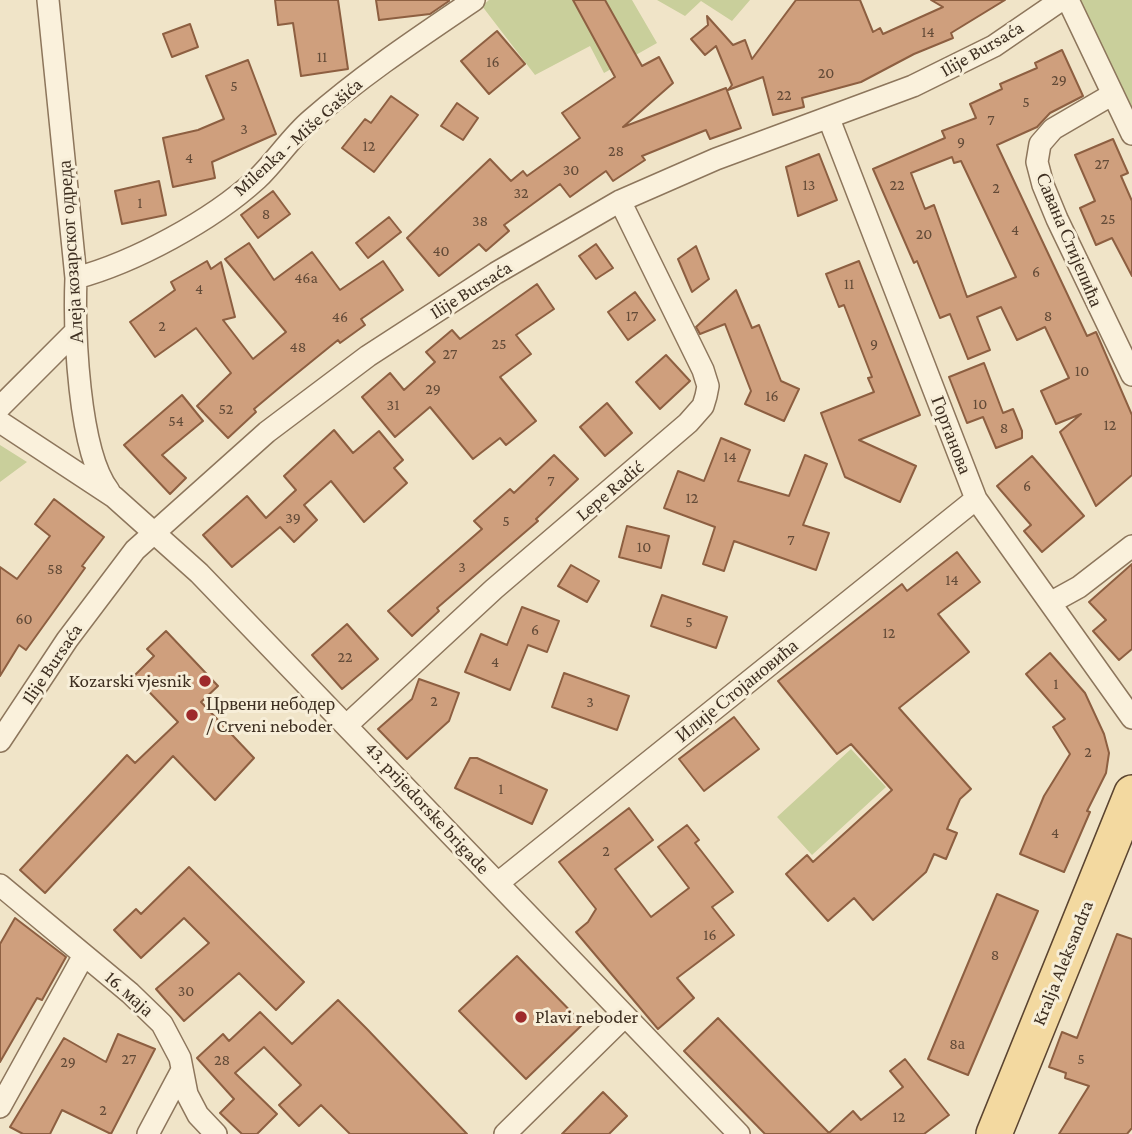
<!DOCTYPE html>
<meta charset="utf-8">
<style>
body{margin:0}
canvas{display:block;background:#f0e4c8}
</style>
<canvas width="1132" height="1134"></canvas>
<script>
const g = document.querySelector('canvas').getContext('2d');
g.lineJoin = 'round';
function fill(path, color) {
  g.fillStyle = color;
  g.fill(path, 'evenodd');
}
function stroke(path, color, width, dash) {
  g.strokeStyle = color;
  g.lineWidth = width;
  g.lineCap = dash ? 'butt' : 'round';
  g.setLineDash(dash || []);
  g.stroke(path);
}
function write(font, color, halo, rows, align = 'center') {
  g.font = font + ' "Crimson Pro",serif';
  g.lineWidth = 6;
  g.setLineDash([]);
  g.textBaseline = 'middle';
  g.strokeStyle = halo;
  g.fillStyle = color;
  for (const [text, x, y, turn = 0] of rows) {
    g.save();
    g.translate(x, y);
    g.rotate((+turn || 0) * Math.PI / 180);
    g.textAlign = isNaN(turn) ? turn : align;
    if (halo) g.strokeText(text, 0, 0);
    g.fillText(text, 0, 0);
    g.restore();
  }
}
fill(new Path2D(`
 M489,0H632L657,43L604,73L590,46L535,75L482,6Z
 M657,0H750L732,21L701,1L685,16Z
 M1078,0H1132V112Z
 M0,445L27,462L0,482Z
 M851,749L886,787L812,855L777,817Z`), '#c9cf9b');
const building = new Path2D(`
 M275,0H338L348,69L301,76L293,23L278,25Z
 M376,0H449V1L430,14L379,20Z
 M573,0H605L642,66L659,57L673,83L623,127L726,88L741,128L710,139L706,130L642,156L645,160L613,181L606,171L570,197L560,184L504,225L509,231L486,251L479,244L439,276L407,238L490,159L511,181L523,171L527,176L580,138L562,113L615,77Z
 M796,0H860L873,32L880,28L883,34L943,7L931,0H1005L951,33L953,38L914,54L861,82L802,98L804,107L773,115L763,77L728,90L732,85L716,46L705,55L691,39L708,25L707,16L733,45L745,40L752,59Z
 M190,24L198,47L172,57L163,34Z
 M497,31L525,64L489,94L461,61Z
 M1062,50L1083,96L1050,113L1037,127L997,145L1087,336L1096,332L1132,415V475L1096,506L1060,432L1081,414L1056,424L1041,391L1069,378L1045,327L1017,340L1001,307L977,317L990,350L968,359L950,314L940,318L917,261L914,263L873,169L945,138L942,131L976,118L970,104L1002,89L1000,84L1037,68L1035,63ZM952,157L954,163L961,161L1016,277L967,297L934,205L925,209L911,173Z
 M248,60L276,134L212,162L215,178L173,187L163,138L198,130L224,119L206,76Z
 M391,96L418,115L374,172L342,148L365,119L371,123Z
 M457,103L478,118L463,140L441,126Z
 M1113,139L1128,173L1121,176L1132,201V276L1112,238L1096,245L1080,208L1095,201L1075,155Z
 M819,154L837,200L798,216L786,167Z
 M159,181L166,215L122,224L115,191Z
 M273,191L290,214L258,238L241,215Z
 M389,217L401,232L368,258L356,243Z
 M249,243L274,280L312,252L340,290L383,261L403,290L361,319L365,325L340,343L338,340L285,383L254,409L256,412L228,438L197,406L231,373L196,328L155,357L130,322L175,290L171,282L207,261L211,269L221,262L235,317L223,320L253,359L286,332L225,259Z
 M596,244L613,268L596,279L579,256Z
 M696,246L709,279L692,292L678,259Z
 M859,261L920,415L859,440L916,466L900,502L845,477L821,413L874,392L868,378L872,377L844,305L839,307L826,274Z
 M537,284L554,309L516,335L531,354L500,377L536,421L506,445L500,438L473,459L430,407L395,437L362,397L390,373L404,390L435,362L426,352L452,330L460,339Z
 M736,290L752,328L759,325L781,381L799,389L784,421L745,404L751,391L725,324L700,334L696,327Z
 M635,292L655,320L628,340L608,312Z
 M666,355L690,381L660,409L636,382Z
 M984,363L1003,413L1013,409L1022,431V438L996,448L983,417L967,423L949,377Z
 M182,395L203,421L162,455L186,478L170,494L124,445Z
 M607,403L632,433L605,456L580,427Z
 M334,430L353,453L379,431L403,460L394,468L407,483L364,522L331,481L304,505L317,520L294,542L280,527L232,567L203,535L247,496L266,518L296,490L284,476Z
 M721,438L750,450L738,481L789,496L805,455L827,464L803,525L829,533L816,570L734,541L724,571L703,564L715,527L664,508L678,471L704,481Z
 M554,455L578,479L536,519L538,521L437,608L439,611L412,636L388,611L482,529L474,521L510,489L514,493Z
 M1032,456L1084,516L1042,552L1024,531L1031,525L997,486Z
 M54,499L104,537L82,566L85,568L26,650L19,645L0,676V567L17,579L50,536L35,524Z
 M627,526L669,536L661,568L619,557Z
 M957,552L980,582L938,614L969,652L899,708L971,789L960,799L947,829L957,833L946,859L934,854L926,872L873,920L854,898L828,921L786,874L807,855L813,862L892,790L851,744L837,754L778,681L902,584L907,591Z
 M1132,564V649L1119,660L1093,631L1106,620L1089,602Z
 M571,565L599,581L587,602L558,586Z
 M662,595L727,617L716,648L651,626Z
 M522,607L559,621L547,652L528,645L510,690L465,672L481,634L507,645Z
 M347,624L378,659L342,689L312,655Z
 M166,631L218,686L201,702L254,758L215,800L173,756L45,893L20,870L127,755L135,763L178,722L134,676L154,656L147,649Z
 M1050,653L1085,693L1104,734L1109,753L1106,773L1087,811L1090,812L1064,872L1020,854L1044,796L1070,754L1053,727L1065,719L1026,674Z
 M564,673L629,696L617,730L552,707Z
 M419,679L459,693L449,721L407,759L378,729L412,699Z
 M734,717L759,749L704,791L679,759Z
 M470,758H477L547,790L532,824L455,788Z
 M629,808L653,840L615,869L651,917L689,888L658,847L687,825L699,840L695,843L733,892L712,907L734,935L677,978L694,998L658,1029L576,932L588,922L596,909L559,862Z
 M189,867L304,982L276,1010L239,973L184,1021L156,989L209,943L184,918L141,958L114,930L136,909L141,914Z
 M997,894L1038,911L968,1075L928,1059Z
 M15,918L66,957L42,1000L37,998L0,1062V944Z
 M1117,934L1132,939V1128L1127,1134H1059L1089,1086L1065,1078L1066,1073L1049,1067L1062,1032L1077,1038Z
 M517,956L583,1024L526,1079L459,1011Z
 M338,1000L367,1029L467,1134H350L321,1105L299,1126L279,1105L301,1085L264,1047L235,1073L277,1114L257,1134H242L220,1113L234,1099L197,1058L223,1034L229,1041L260,1012L292,1044Z
 M718,1018L829,1133L853,1111L861,1120L903,1087L890,1071L905,1059L949,1115L924,1134H765L684,1051Z
 M118,1034L155,1049L111,1134L62,1110L50,1134H23L10,1127L64,1038L106,1062Z
 M603,1092L627,1116L609,1134H562Z`);
fill(building, '#cf9f7d');
stroke(building, '#8d5f41', 2);
const street = new Path2D(`
 M48,0L76,278C74,329 78,451 109,491
 M1068,0L1132,134
 M1113,94L1053,129L1040,144L1037,162L1043,185L1057,219L1132,375
 M829,119L976,499L1132,718
 M76,278C135,262 211,221 257,179C276,161 291,137 311,120C362,75 418,38 474,0
 M0,407L76,331
 M0,422L114,497L199,573L739,1134
 M1050,603L1079,587L1132,546
 M348,724L494,589L688,423L703,406L706,396L708,386L703,370L620,201
 M0,741L67,640L135,550L267,432L368,356L496,273L620,201L716,159L913,86L994,46L1061,0
 M498,883L976,499
 M0,885L130,993L162,1024L180,1058L187,1094L198,1115L216,1134
 M0,1107L84,955
 M148,1134L181,1072
 M505,1134L624,1017`);
const primary = new Path2D(`
 M994,1134L1132,793`);
stroke(street, '#8d765c', 24);
stroke(primary, '#5b4430', 38);
stroke(street, '#faf1dc', 21);
stroke(primary, '#f3d9a0', 35);
for (const [x, y, r, color] of [
 [205,681,7,"#9e2a2b"],
 [192,715,7,"#9e2a2b"],
 [521,1017,7,"#9e2a2b"]
]) {
  const dot = new Path2D();
  dot.arc(x, y, r, 0, 2 * Math.PI);
  g.fillStyle = color;
  g.fill(dot);
  stroke(dot, '#f7eed8', 2.5);
}
write('16px', '#624a37', null, [
 ["14",928,32],
 ["11",322,57],
 ["16",493,62],
 ["20",826,73],
 ["29",1059,80],
 ["5",234,86],
 ["22",784,95],
 ["5",1026,102],
 ["7",991,120],
 ["3",244,129],
 ["9",961,142],
 ["12",369,146],
 ["28",616,151],
 ["4",189,158],
 ["27",1102,164],
 ["30",571,170],
 ["13",809,185],
 ["22",897,185],
 ["2",996,188],
 ["32",521,193],
 ["1",140,203],
 ["8",266,214],
 ["25",1108,219],
 ["38",480,221],
 ["4",1015,230],
 ["20",924,234],
 ["40",441,251],
 ["6",1036,272],
 ["46a",306,278],
 ["11",849,284],
 ["4",199,289],
 ["17",632,316],
 ["8",1048,316],
 ["46",340,317],
 ["2",162,326],
 ["25",499,344],
 ["9",874,344],
 ["48",298,347],
 ["27",450,354],
 ["10",1082,371],
 ["29",433,389],
 ["16",772,396],
 ["10",980,404],
 ["31",393,405],
 ["52",226,409],
 ["54",176,421],
 ["12",1110,425],
 ["8",1004,428],
 ["14",730,457],
 ["7",551,481],
 ["6",1027,486],
 ["12",692,498],
 ["39",293,518],
 ["5",506,521],
 ["7",791,540],
 ["10",644,547],
 ["3",462,567],
 ["58",55,569],
 ["14",952,580],
 ["60",24,619],
 ["5",689,622],
 ["6",535,630],
 ["12",889,633],
 ["22",345,657],
 ["4",495,662],
 ["1",1056,684],
 ["2",434,701],
 ["3",590,702],
 ["2",1088,752],
 ["1",501,789],
 ["4",1055,833],
 ["2",606,851],
 ["16",710,935],
 ["8",995,955],
 ["30",186,991],
 ["8а",957,1044],
 ["27",129,1059],
 ["5",1081,1059],
 ["28",222,1060],
 ["29",68,1062],
 ["2",103,1110],
 ["12",899,1117]
]);
write('19px', '#3d2e20', '#f7eed8', [
 ["Ilije Bursaća",982,49,-30],
 ["Milenka - Miše Gašića",298,137,-42],
 ["Савана Стијепића",1069,240,67],
 ["Алеја козарског одреда",71,252,-94],
 ["Ilije Bursaća",471,290,-32],
 ["Гортанова",951,435,69],
 ["Lepe Radić",610,491,-40],
 ["Ilije Bursaća",52,664,-56],
 ["Илије Стојановића",737,691,-39],
 ["43. prijedorske brigade",427,808,47],
 ["Kralja Aleksandra",1063,963,-68],
 ["16. маја",129,994,42]
]);
write('19px', '#3d2e20', '#f7eed8', [
 ["Kozarski vjesnik",191,681,"right"],
 ["Црвени небодер",206,704],
 ["/ Crveni neboder",206,726],
 ["Plavi neboder",535,1017]
], 'left');
</script>
